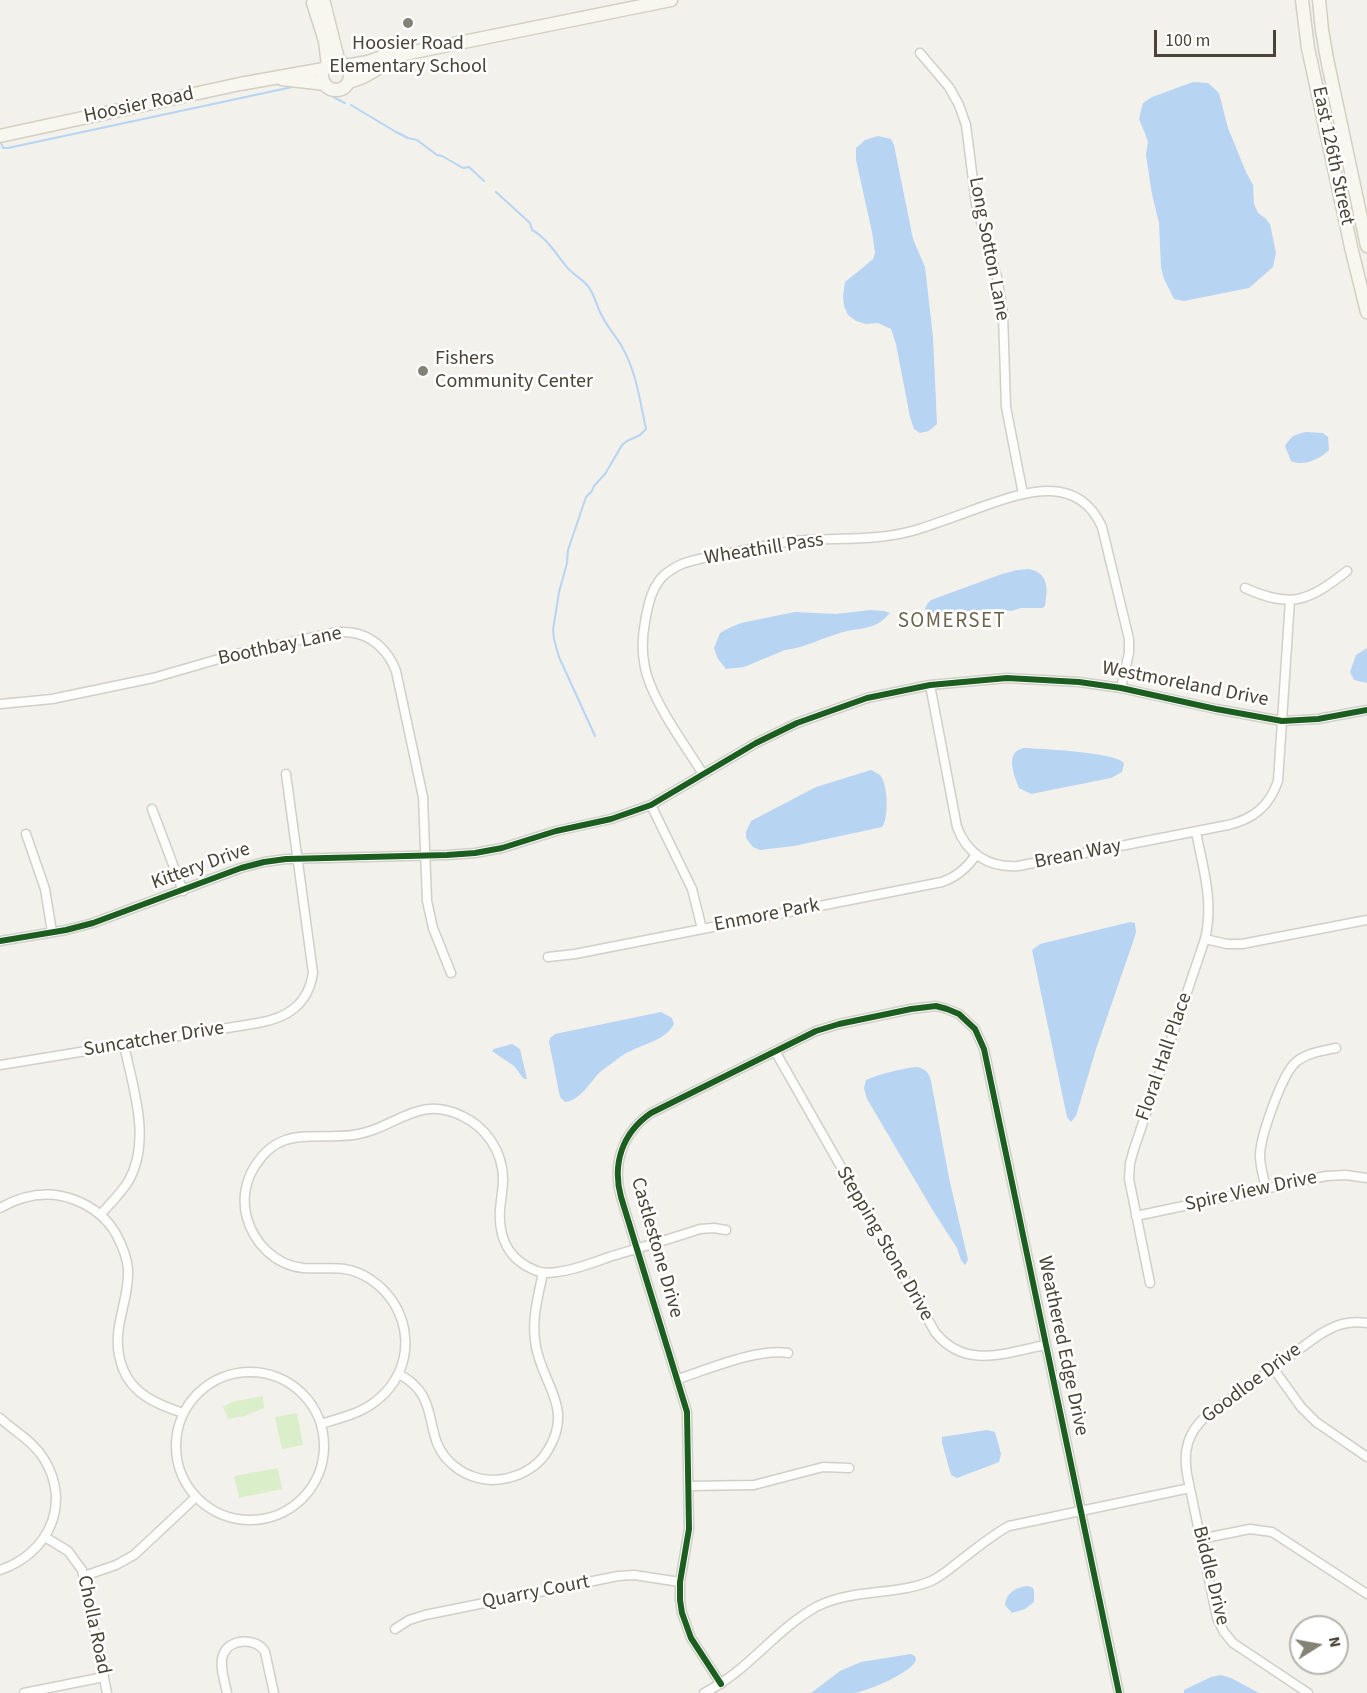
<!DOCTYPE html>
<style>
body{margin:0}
#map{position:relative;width:1367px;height:1693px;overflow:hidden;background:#f2f1eb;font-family:"Source Sans 3",sans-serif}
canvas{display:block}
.north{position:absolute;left:1289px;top:1615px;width:60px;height:60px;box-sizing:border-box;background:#fff;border:2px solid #b6b4ae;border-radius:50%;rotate:79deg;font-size:16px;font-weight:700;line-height:24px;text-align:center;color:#494435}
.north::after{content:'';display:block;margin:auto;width:21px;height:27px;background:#848175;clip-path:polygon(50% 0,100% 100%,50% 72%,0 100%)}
.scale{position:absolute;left:1154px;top:30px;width:122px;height:27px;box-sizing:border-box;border:3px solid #494435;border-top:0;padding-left:8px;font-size:18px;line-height:21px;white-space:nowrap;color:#494435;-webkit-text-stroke:4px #fff;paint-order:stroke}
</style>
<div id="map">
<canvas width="1367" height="1693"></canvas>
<div class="north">N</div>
<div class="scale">100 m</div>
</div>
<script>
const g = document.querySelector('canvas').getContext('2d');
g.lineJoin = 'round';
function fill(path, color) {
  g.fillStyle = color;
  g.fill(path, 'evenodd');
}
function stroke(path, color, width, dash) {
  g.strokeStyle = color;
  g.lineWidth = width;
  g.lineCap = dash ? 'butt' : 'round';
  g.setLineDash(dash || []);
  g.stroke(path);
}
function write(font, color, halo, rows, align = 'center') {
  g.font = font + ' "Source Sans 3",sans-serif';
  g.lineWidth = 5;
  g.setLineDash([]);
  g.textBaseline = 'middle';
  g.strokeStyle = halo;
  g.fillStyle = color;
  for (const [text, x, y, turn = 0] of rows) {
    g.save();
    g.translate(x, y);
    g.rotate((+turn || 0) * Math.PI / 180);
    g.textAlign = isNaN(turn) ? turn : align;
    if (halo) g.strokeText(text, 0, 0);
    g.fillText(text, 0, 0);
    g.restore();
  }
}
fill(new Path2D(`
 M263,1396L264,1408L244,1416L228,1419L223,1407L232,1402Z
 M297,1413L303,1445L282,1449L275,1417Z
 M278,1468L282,1489L239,1498L234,1476Z`), '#daefc9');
fill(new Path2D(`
 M1193,82L1208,83L1219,93L1228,128L1246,172L1253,185L1254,204L1258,213L1265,218L1270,224L1276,253L1273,267L1249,288L1184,301L1174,299L1164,279L1161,267L1159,223L1152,194L1146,155L1148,141L1139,119L1143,103L1152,97Z
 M878,136L891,139L894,145L913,239L925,267L933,337L937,424L929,431L920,433L914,429L910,417L896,344L891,329L878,323L866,324L856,321L848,315L844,306L843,296L845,282L866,265L873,259L875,253L872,232L856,160V148L865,140Z
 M1306,432L1323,433L1328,437L1329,450C1320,459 1303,467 1291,461L1285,446C1291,436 1295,434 1306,432Z
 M1029,569C1049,573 1048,589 1045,606L1042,608H1021L1011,611L998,609L936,613H929L925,609L927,604L931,600L1002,574L1017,570Z
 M870,610L884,611L890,613C885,618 882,622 875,625C866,629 854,629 843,632C824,637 805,648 785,650L744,667L726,669L718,659L714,648L720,633L729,628L741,623L795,612L836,614Z
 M1367,648V683L1354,680L1350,672L1356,655Z
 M1024,748C1042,749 1114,752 1124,763L1122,772L1111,778L1031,794L1019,788C1014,775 1004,752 1024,748Z
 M871,770C873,771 879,774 880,775C888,783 889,819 882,827L794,846L760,850L753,847L746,838V832L751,821L816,787Z
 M1130,922L1135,923L1136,932L1134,939L1096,1049L1076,1116L1071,1122L1067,1117L1032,950L1040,944Z
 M661,1012L672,1018L674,1024C666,1040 645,1043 631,1051C625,1053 620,1057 615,1061C610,1065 605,1068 600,1072C590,1082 580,1101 565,1102L560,1097L549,1042L550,1038L555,1034Z
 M512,1044L520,1049L527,1079H524L514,1066L492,1051L494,1049Z
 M917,1067C926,1069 929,1073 931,1081L949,1178L968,1260L965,1265L961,1260L957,1248L935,1214L867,1099L864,1088L866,1080C883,1073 899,1069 917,1067Z
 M987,1430L995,1432L1001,1454L999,1462L957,1478L951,1475L942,1443V1437Z
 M1027,1586L1032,1587L1034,1590V1602L1025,1609L1012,1613L1005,1605C1007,1592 1015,1588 1027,1586Z
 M911,1654L915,1656C915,1657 916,1659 916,1660C913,1672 866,1692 854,1693C840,1693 825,1693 811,1693L840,1671L861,1662Z
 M1221,1675L1231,1678L1259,1693H1184V1690L1211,1677Z`), '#b8d4f3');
stroke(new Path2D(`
 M326,89L335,98L345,103
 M351,105L396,132L408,138L417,140L437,155L442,156L463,168L469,167L484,181
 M1,143L3,148H8L297,86
 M496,192L530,223L532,230C547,238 556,254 566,266C572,274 581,278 587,285C594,292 596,305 601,314C606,325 614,334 621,345C636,370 640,401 646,429L640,435L627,441L622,445L605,474L594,486L592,491L586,497L568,550L567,563L559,592L553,630L554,639L559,657L595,736`), '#b8d4f3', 2);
const street = new Path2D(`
 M920,53L949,87L959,105L966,125L976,204L997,277L1003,314L1006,407L1023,494
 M1245,588C1291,609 1309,601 1347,571
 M930,685L957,827C967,854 989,868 1018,866L1228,825C1253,819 1269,807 1278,781L1290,600
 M0,704L52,699L153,678L236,654L332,633C362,628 385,643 396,671L423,797L427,901L433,928L451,973
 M703,774C685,745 663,716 650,684C642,664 641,643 645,622C648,605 651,589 663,576C669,571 675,567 682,564C697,558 715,556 731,553C752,549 773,543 793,541C835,537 879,542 919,529C941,522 962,514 984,506C1027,491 1078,474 1102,527L1129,639V653L1121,688
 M651,805L692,889L702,929
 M152,809L183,891
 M26,834L45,889L52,932
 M1205,939L1227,944H1242L1367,920
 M0,941L66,930L93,923L241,868L264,862L286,859L447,855L475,853L502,848L556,831L611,819L651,805L756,743L797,723L867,698L930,685L1007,678L1079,682L1121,688L1216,709L1282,721L1318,719L1367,710
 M548,957L575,954L942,882C957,877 967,868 976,855
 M775,1051L935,1332C965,1370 1005,1353 1045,1345
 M0,1065L258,1023C287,1018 308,1005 313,973L286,774
 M1266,1189C1264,1178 1260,1167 1260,1156C1260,1137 1282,1074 1296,1062C1307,1053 1322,1051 1336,1048
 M0,1208C23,1195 49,1190 75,1200C93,1207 107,1218 116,1234C122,1245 127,1257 128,1269C130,1304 108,1330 123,1369C133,1395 159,1405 183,1413
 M101,1214C110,1204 120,1194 128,1182C152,1141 133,1088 124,1045
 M1136,1216L1326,1176L1346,1175L1367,1178
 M1150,1283L1129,1179L1130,1163L1134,1149L1205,939C1214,902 1203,868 1196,832
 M1273,1368L1301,1407L1316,1422L1367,1457
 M176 1446a74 74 0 1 1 148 0a74 74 0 1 1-148 0Z
 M399,1374C445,1399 419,1436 453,1465C468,1478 489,1483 508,1478C525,1474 540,1464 548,1450C575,1406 540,1383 535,1341C532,1318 538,1296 543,1273
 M678,1379C709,1369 758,1348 788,1353
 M0,1418C15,1432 33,1441 44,1459C72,1504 48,1554 0,1570
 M321,1424C340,1418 360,1414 376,1401C418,1369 414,1308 370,1279C345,1263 329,1270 303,1268C275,1265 254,1243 247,1218C242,1201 245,1181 255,1166C277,1131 303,1137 339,1136C350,1136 362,1134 373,1130C405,1118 425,1098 462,1116C486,1127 503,1152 503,1179C503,1189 501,1199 500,1209C498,1238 509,1261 537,1271C544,1274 550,1273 557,1272C575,1270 592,1263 609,1257C639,1248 670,1239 700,1229L714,1228L726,1230
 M689,1486L754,1485L823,1467L849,1468
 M45,1537L68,1551L82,1570L107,1693
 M1200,1539L1250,1529L1272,1532L1367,1594
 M84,1576L116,1565L134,1555L196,1497
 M395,1629L409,1620L425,1615L618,1576L634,1575L680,1582
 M721,1684L691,1638L682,1613L680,1600V1582L689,1529L687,1412L621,1197C612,1164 622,1133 651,1113L816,1031L839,1024L911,1009L936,1006L947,1009L959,1014L975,1029L984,1049L1119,1693
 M24,1693L104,1677
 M227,1693C225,1682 219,1666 223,1655C229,1638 257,1637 265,1652L274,1693
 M704,1693C747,1672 775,1630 816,1607C852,1588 895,1596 931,1581C942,1576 952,1567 961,1560C977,1548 992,1535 1009,1526L1190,1488
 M1308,1693L1233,1643L1224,1632L1217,1618L1187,1474C1183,1450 1188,1433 1205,1417L1319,1335C1335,1325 1348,1320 1367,1323`);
const secondary = new Path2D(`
 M314,0L313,3L325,41L328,66
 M322,0L324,3L339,63
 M1302,0L1308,48L1351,247L1367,312
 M1319,0L1322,30L1327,59L1367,246
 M322 76a14 14 0 1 1 28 0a14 14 0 1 1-28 0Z
 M345,66L368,62L390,54L399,55L671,0
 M282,79L325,84
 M349,82L363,77L393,60
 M0,136L240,84L324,69`);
stroke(street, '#d0cfc8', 11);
stroke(secondary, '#d2d0c1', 15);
stroke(street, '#fdfdfc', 8);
stroke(secondary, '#f7f6ef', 12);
stroke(new Path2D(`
 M0,941L66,930L93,923L241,868L264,862L286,859L447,855L475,853L502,848L556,831L611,819L651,805L756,743L797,723L867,698L930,685L1007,678L1079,682L1121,688L1216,709L1282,721L1318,719L1367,710
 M721,1684L691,1638L682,1613L680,1600V1582L689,1529L687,1412L621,1197C612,1164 622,1133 651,1113L816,1031L839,1024L911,1009L936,1006L947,1009L959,1014L975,1029L984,1049L1119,1693`), '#1b5e20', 6);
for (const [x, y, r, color] of [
 [408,23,6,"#848175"],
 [423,371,6,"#848175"]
]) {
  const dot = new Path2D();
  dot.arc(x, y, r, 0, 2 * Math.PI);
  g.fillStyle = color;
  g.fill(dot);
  stroke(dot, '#fff', 2);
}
write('20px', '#494435', '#fff', [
 ["Hoosier Road",408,45],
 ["Elementary School",408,68],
 ["Fishers",435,360,"left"],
 ["Community Center",435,383,"left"]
]);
write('20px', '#494435', '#fff', [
 ["Hoosier Road",139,106,-12],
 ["East 126th Street",1332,156,78],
 ["Long Sotton Lane",988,249,79],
 ["Wheathill Pass",764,550,-9],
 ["Boothbay Lane",280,647,-12],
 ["Westmoreland Drive",1185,685,11],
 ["Brean Way",1078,855,-11],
 ["Kittery Drive",201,867,-20],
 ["Enmore Park",767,916,-11],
 ["Suncatcher Drive",154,1040,-9],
 ["Floral Hall Place",1165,1057,-71],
 ["Spire View Drive",1251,1192,-12],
 ["Stepping Stone Drive",884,1244,60],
 ["Castlestone Drive",656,1248,74],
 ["Weathered Edge Drive",1062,1346,78],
 ["Goodloe Drive",1252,1384,-37],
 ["Biddle Drive",1210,1576,76],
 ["Quarry Court",536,1593,-11],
 ["Cholla Road",93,1625,78]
]);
g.letterSpacing = '1.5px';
write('21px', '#6d644c', '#fff', [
 ["SOMERSET",952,622]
]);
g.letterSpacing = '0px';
</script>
